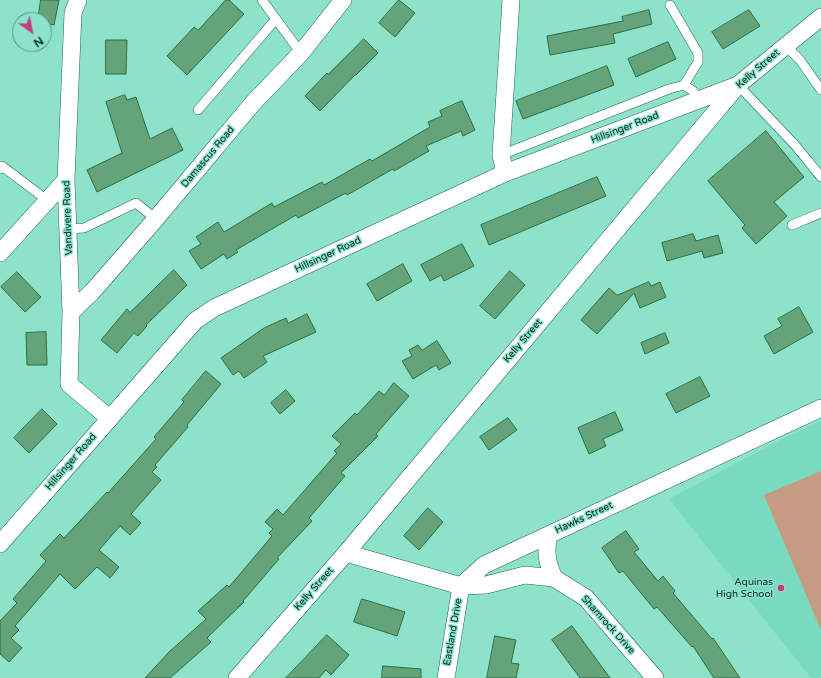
<!DOCTYPE html>
<style>
body{margin:0}
#map{position:relative;width:821px;height:678px;overflow:hidden;background:#8ce3c9;font-family:"Varela Round",sans-serif}
canvas{display:block}
.north{position:absolute;left:12px;top:12px;width:40px;height:40px;box-sizing:border-box;background:#8ce3c9;border:1px solid #549784;border-radius:50%;rotate:147deg;font-size:11px;font-weight:700;line-height:16px;text-align:center;color:#00261d}
.north::after{content:'';display:block;margin:auto;width:14px;height:18px;background:#c23d80;clip-path:polygon(50% 0,100% 100%,50% 72%,0 100%)}
</style>
<div id="map">
<canvas width="821" height="678"></canvas>
<div class="north">N</div>
</div>
<script>
const g = document.querySelector('canvas').getContext('2d');
g.lineJoin = 'round';
function fill(path, color) {
  g.fillStyle = color;
  g.fill(path, 'evenodd');
}
function stroke(path, color, width, dash) {
  g.strokeStyle = color;
  g.lineWidth = width;
  g.lineCap = dash ? 'butt' : 'round';
  g.setLineDash(dash || []);
  g.stroke(path);
}
function write(font, color, halo, rows, align = 'center') {
  g.font = font + ' "Varela Round",sans-serif';
  g.lineWidth = 3;
  g.setLineDash([]);
  g.textBaseline = 'middle';
  g.strokeStyle = halo;
  g.fillStyle = color;
  for (const [text, x, y, turn = 0] of rows) {
    g.save();
    g.translate(x, y);
    g.rotate((+turn || 0) * Math.PI / 180);
    g.textAlign = isNaN(turn) ? turn : align;
    if (halo) g.strokeText(text, 0, 0);
    g.fillText(text, 0, 0);
    g.restore();
  }
}
fill(new Path2D(`
 M821,421V678H811L669,499L782,439Z`), '#78dabe');
fill(new Path2D(`
 M821,471V630L764,495Z`), '#c59b81');
const building = new Path2D(`
 M41,0H59L54,25L44,23V20H38Z
 M226,0H229L244,14L187,75L167,56L194,27L198,30Z
 M399,0L415,13L395,37L379,23Z
 M649,10L652,24L613,34L615,43L550,55L547,36L623,21L622,17Z
 M749,10L760,26L723,49L712,32Z
 M364,39L378,53L356,75H355L320,111L305,96L327,73L328,74Z
 M106,40H127L126,74H106Z
 M668,42L676,59L636,77L628,59Z
 M607,66L614,85L523,119L516,101Z
 M125,95L127,100L136,97L150,139L172,128L183,150L97,192L87,170L122,153L106,102Z
 M462,101L475,130L463,136L461,131L426,146L429,151L394,171L393,169L347,195L346,193L298,218L296,215L236,250L238,252L227,259L224,254L201,269L189,251L201,244L196,237L218,222L224,232L272,203L274,207L322,182L324,185L370,159L372,161L430,127L428,122L442,116L440,111Z
 M766,131L804,177L774,202L787,216L756,244L742,228L745,225L708,181Z
 M597,177L606,196L489,245L481,225Z
 M693,234L696,241L718,235L723,253L704,258L702,251L667,261L662,243Z
 M462,244L474,266L444,281L441,275L430,281L421,265Z
 M403,264L412,281L377,301L367,284Z
 M174,270L187,285L146,325L147,326L138,336L134,333L117,353L101,340L127,309L130,312Z
 M510,271L525,285L495,319L480,306Z
 M17,272L41,297L25,312L1,287Z
 M649,282L651,286L660,282L666,297L640,308L634,293L597,334L581,320L609,288L617,295Z
 M799,307L813,332L774,354L764,336L782,326L778,319Z
 M307,314L316,332L263,356L267,362L244,378L239,371L233,375L221,358L264,328L286,318L288,323Z
 M46,332L47,365H27L26,333Z
 M665,333L669,343L645,354L641,343Z
 M437,341L451,363L439,370L436,365L413,379L402,361L412,356L409,350L418,345L422,350Z
 M206,371L221,384L187,425L188,427L155,465L157,467L152,472L161,480L131,514L141,523L130,535L120,526L99,550L119,567L110,578L97,567L75,589L60,574L15,626L19,630L11,638L22,648L9,662L0,654V621L17,603L13,599L46,561L40,555L60,534L64,538L107,492L108,493L156,439L154,437L184,402L182,400Z
 M700,377L710,396L676,413L666,394Z
 M394,383L409,396L376,434L378,436L341,473L345,476L309,518L312,521L277,558L279,559L243,601L244,602L207,638L211,642L170,678H145L169,652L206,619L198,611L227,585L229,587L272,536L269,533L273,529L265,522L277,509L283,515L337,453L334,451L341,444L332,436L355,413L357,415L379,391L384,395Z
 M286,390L295,401L280,414L271,403Z
 M42,409L57,424L29,453L14,438Z
 M615,412L623,430L603,439L606,446L589,454L578,428Z
 M508,418L517,430L489,450L480,437Z
 M428,508L443,522L419,550L404,536Z
 M626,531L639,549L634,552L658,581L663,576L675,591L673,593L712,639L713,638L740,678H714L693,646L692,647L657,607L654,609L623,571L619,573L602,548Z
 M362,599L405,612L397,636L354,622Z
 M572,626L610,678H580L552,640Z
 M327,635L349,655L331,675L326,670L319,678H286Z
 M495,636L516,640L511,663L519,664L516,678H487Z
 M383,666L421,669V678H382Z`);
fill(building, '#65a478');
stroke(building, '#2e6d44', 1);
const lane = new Path2D(`
 M262,0L301,53
 M670,5L698,53V62L684,85
 M786,46L800,60L821,90
 M738,85L795,145L821,177
 M198,110L276,19
 M501,155L669,89L684,85L693,91L699,100
 M0,169L2,166L47,200
 M792,225L821,213
 M68,229L84,228L136,203L156,219`);
const street = new Path2D(`
 M78,0L73,13L66,180L71,312L69,384L109,418
 M505,173L501,155L511,0
 M0,253L66,180
 M71,312L92,292L154,221L253,103L301,53L343,0
 M549,535C545,551 547,563 554,578
 M0,544L195,321L214,308L505,173L738,85
 M346,553L461,586L484,565L821,408
 M237,678L346,553L738,85L821,17
 M446,678L461,586L486,585L525,575L554,578L586,598L655,678`);
stroke(lane, '#265', 10);
stroke(street, '#265', 18);
stroke(lane, '#fff', 9);
stroke(street, '#fff', 17);
for (const [x, y, r, color] of [
 [781,588,4,"#c23d80"]
]) {
  const dot = new Path2D();
  dot.arc(x, y, r, 0, 2 * Math.PI);
  g.fillStyle = color;
  g.fill(dot);
  stroke(dot, '#8ce3c9', 1.5);
}
write('10px', '#00261d', '#8ce3c9', [
 ["Kelly Street",758,69,-41],
 ["Hillsinger Road",625,128,-21],
 ["Damascus Road",208,157,-50],
 ["Vandivere Road",68,218,-92],
 ["Hillsinger Road",328,255,-25],
 ["Kelly Street",523,341,-50],
 ["Hillsinger Road",71,462,-49],
 ["Hawks Street",584,518,-25],
 ["Kelly Street",314,589,-49],
 ["Shamrock Drive",608,625,48],
 ["Eastland Drive",453,632,-80]
]);
write('10px', '#00261d', '#8ce3c9', [
 ["Aquinas",773,582],
 ["High School",773,594]
], 'right');
</script>
